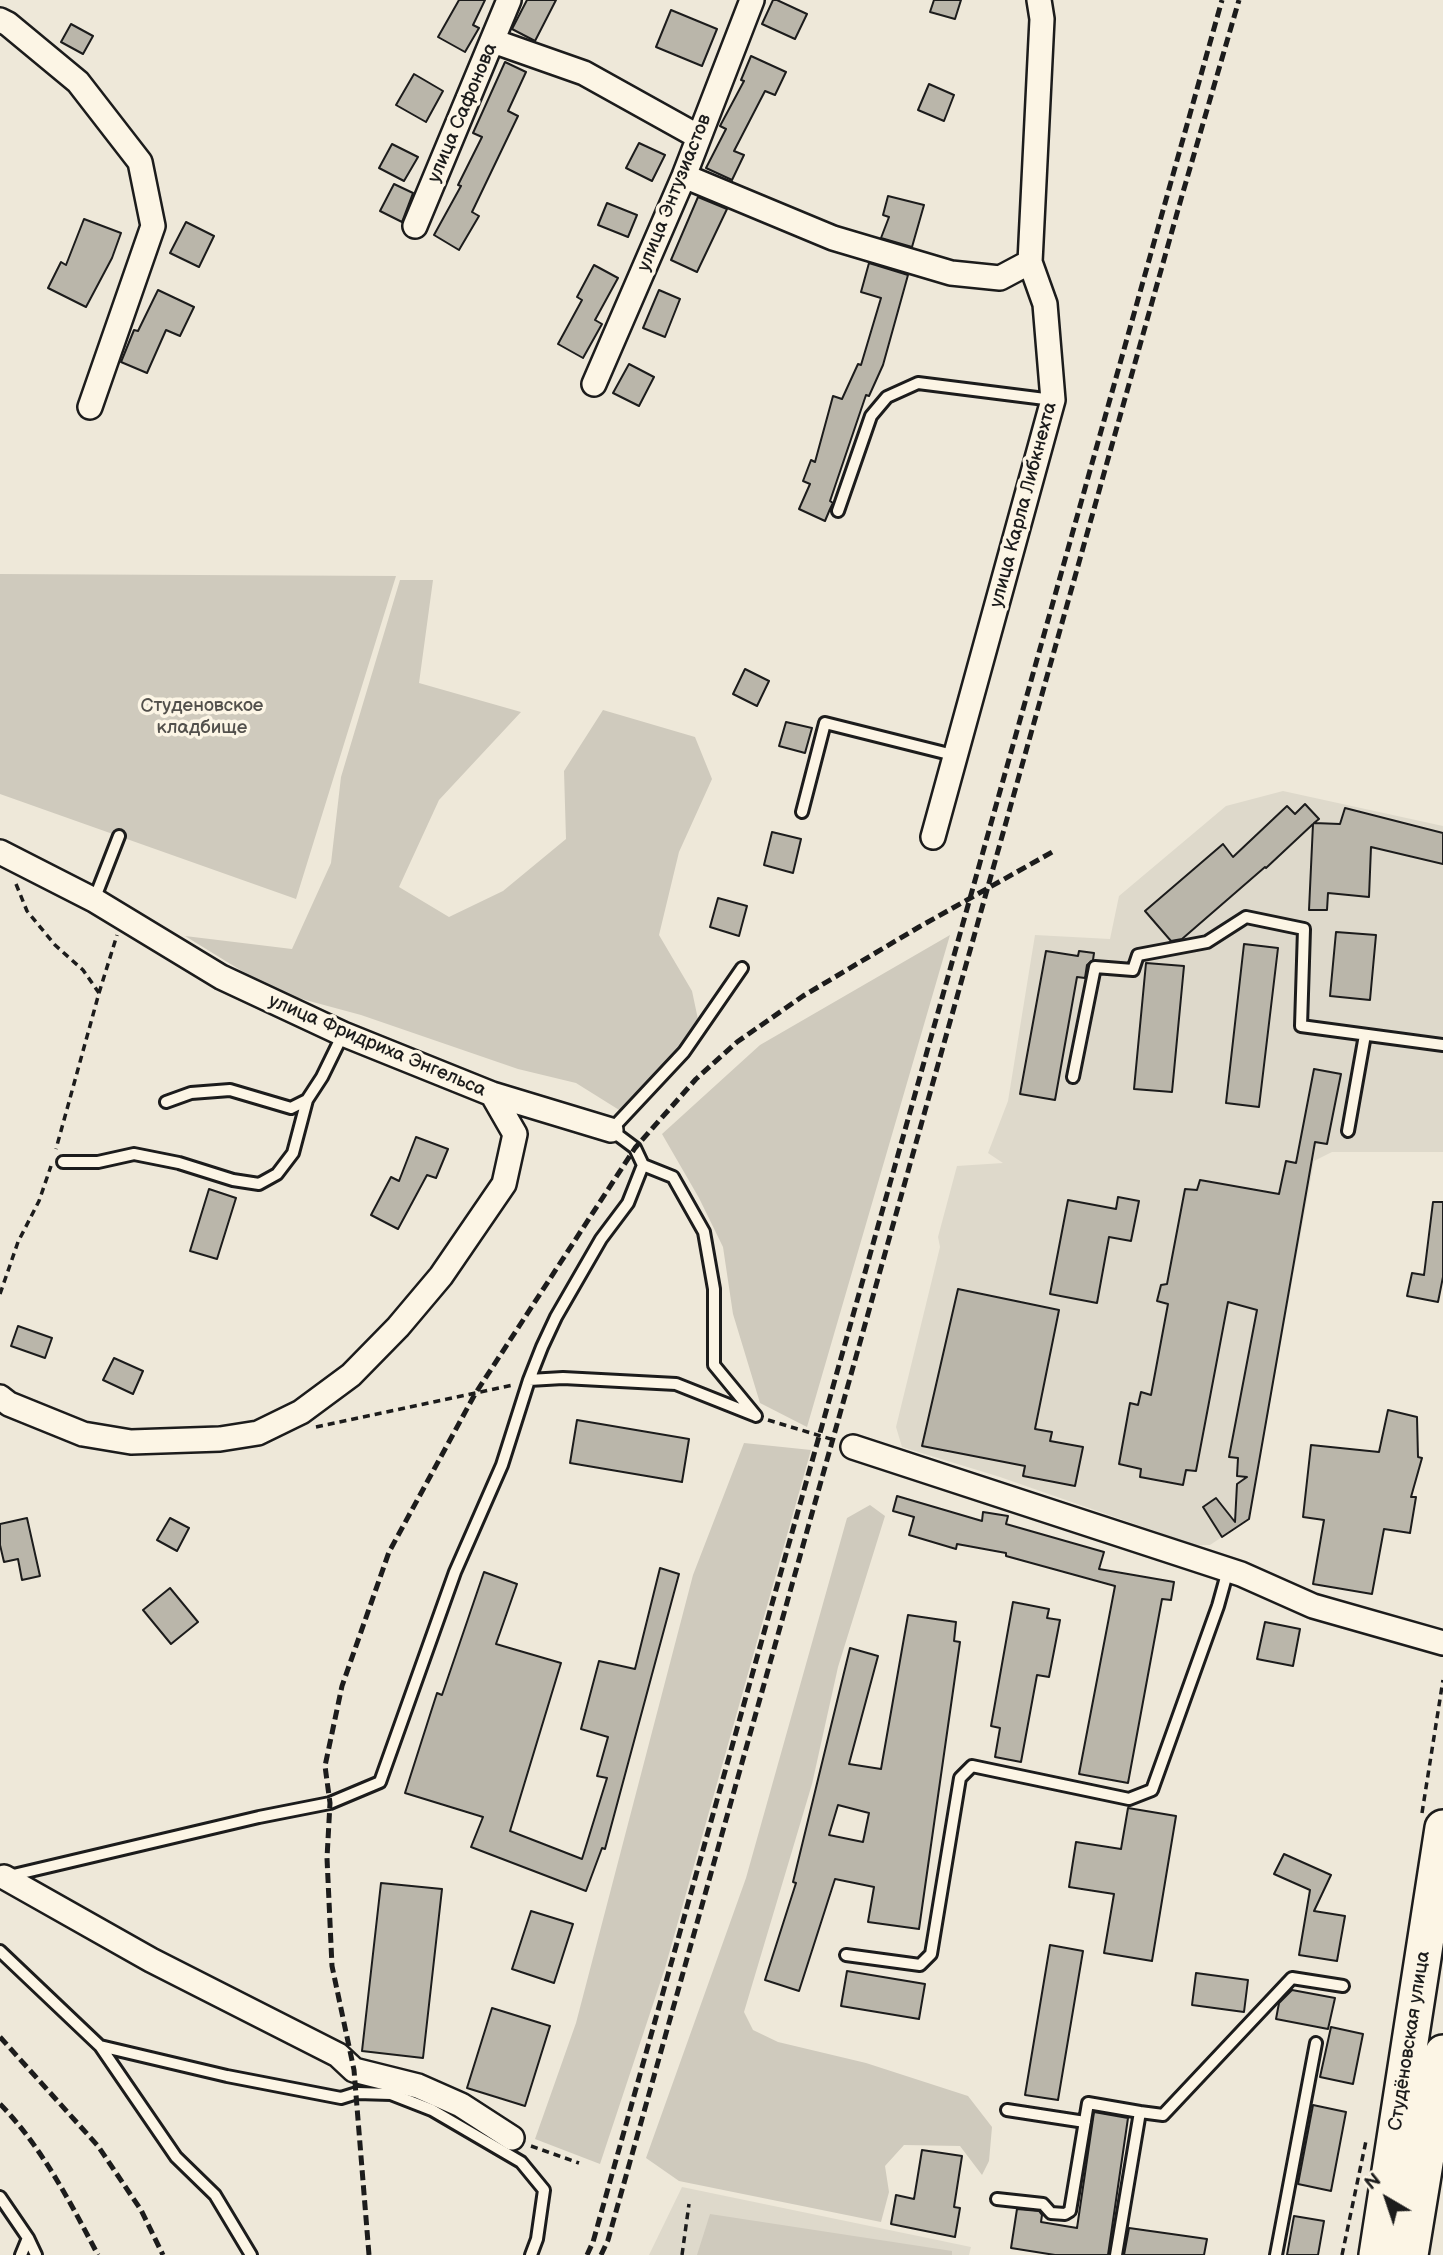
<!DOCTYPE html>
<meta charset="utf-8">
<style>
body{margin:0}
#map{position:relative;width:1443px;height:2255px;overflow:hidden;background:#eee8d9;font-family:"Balsamiq Sans",sans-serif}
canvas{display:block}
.north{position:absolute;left:1352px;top:2164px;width:70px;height:70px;-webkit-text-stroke:5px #fcf5e5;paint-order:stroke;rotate:321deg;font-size:19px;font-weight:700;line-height:28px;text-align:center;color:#1c1c1c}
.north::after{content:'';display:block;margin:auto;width:24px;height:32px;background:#1c1c1c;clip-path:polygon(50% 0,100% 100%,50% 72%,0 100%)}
</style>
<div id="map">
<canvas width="1443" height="2255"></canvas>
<div class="north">N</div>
</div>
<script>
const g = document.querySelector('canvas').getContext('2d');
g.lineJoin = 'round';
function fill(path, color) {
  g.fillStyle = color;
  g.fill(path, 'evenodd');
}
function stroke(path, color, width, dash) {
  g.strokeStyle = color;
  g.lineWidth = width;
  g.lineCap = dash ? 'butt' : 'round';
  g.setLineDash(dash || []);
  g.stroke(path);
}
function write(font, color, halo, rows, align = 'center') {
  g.font = font + ' "Balsamiq Sans",sans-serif';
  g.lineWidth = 7;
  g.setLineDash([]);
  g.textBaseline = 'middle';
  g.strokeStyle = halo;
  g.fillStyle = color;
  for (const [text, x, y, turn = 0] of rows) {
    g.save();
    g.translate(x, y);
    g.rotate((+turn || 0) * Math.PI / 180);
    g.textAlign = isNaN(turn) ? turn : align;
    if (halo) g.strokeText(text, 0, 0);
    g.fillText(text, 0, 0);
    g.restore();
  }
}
fill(new Path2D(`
 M1283,791L1443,826V1152H1332L1314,1161L1249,1519L1210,1545H1195L1000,1477L902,1447L896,1427L940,1247L938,1237L957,1166L1003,1163L988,1153L1008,1101L1035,935L1110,939L1119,896L1226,806Z
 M682,2187L971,2247L969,2255H649Z`), '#ded9cb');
fill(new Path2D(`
 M0,574L396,576L296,899L0,794Z
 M400,580H433L419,683L521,712L439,800L399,887L449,917L503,891L566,839L564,771L603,710L695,737L712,779L679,852L659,935L692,991L699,1024L632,1118L576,1083L518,1069L361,1015L276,992L185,936L292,949L331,863L341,777Z
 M950,935L807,1427L760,1403L733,1314L723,1247L699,1198L662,1134L760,1045Z
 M744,1443L811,1450L665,1968L600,2164L535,2139L576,2023L693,1575Z
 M870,1505L885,1516L838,1667L812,1784L744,2012L753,2030L778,2042L866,2063L968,2096L992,2127L989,2161L982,2175L960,2146L904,2145L885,2166L889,2192L881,2222L679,2181L646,2158L746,1878L847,1518Z
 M710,2214L952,2251V2255H697Z`), '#cfcabd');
const building = new Path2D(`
 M459,0H485L473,25L479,28L465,52L438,37Z
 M527,0H556L535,41L512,29Z
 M773,0H777L807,14L795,39L762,24Z
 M934,0H961L955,19L930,12Z
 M671,10L717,29L702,66L656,47Z
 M71,24L93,36L83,54L61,42Z
 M751,56L786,72L775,95L765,91L734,151L744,155L732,180L706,168L726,129L720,126L744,81L741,80Z
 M505,62L526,72L508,111L518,116L472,212L479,216L459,250L434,235L461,186L458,185L482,137L473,133Z
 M414,74L443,91L426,122L396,105Z
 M929,84L954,95L944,121L918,110Z
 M639,143L665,155L652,181L626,168Z
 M392,144L418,157L404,181L379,168Z
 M394,184L413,193L402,222L380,211Z
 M888,196L924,205L912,247L881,238L889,217L883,215Z
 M698,197L727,209L697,272L671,260Z
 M607,203L637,215L628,237L598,225Z
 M84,219L121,233L112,258L86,307L48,288L61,262L66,265Z
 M186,222L214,236L199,267L170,253Z
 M869,263L908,275L883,365L869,396L866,395L830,501L833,503L830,509L825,521L799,509L810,484L803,481L811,460L815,462L833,396L842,399L858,364L861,365L881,298L861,292Z
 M594,265L618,278L595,320L602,324L583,358L558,344L582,300L577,297Z
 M158,290L194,307L180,336L166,330L147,373L121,362L134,330L138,331Z
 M659,290L680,299L665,337L643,328Z
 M629,364L654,377L639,406L613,393Z
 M745,669L769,681L757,706L733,694Z
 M786,722L812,728L805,753L779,746Z
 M1305,804L1319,819L1314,823L1340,824L1345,808L1443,833V864L1371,847L1369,897L1328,893L1327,910H1309L1313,824L1266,868L1265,867L1182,939L1171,941L1145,911L1223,844L1233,857L1287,806L1295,814Z
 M772,832L801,839L793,873L764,865Z
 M718,898L747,906L739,936L710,927Z
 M1336,932L1376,935L1370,1000L1330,996Z
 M1244,944L1278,948L1259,1107L1226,1103Z
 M1046,951L1078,956L1079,951L1094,953L1093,960L1087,965L1085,978L1077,977L1055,1100L1020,1094Z
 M1146,963L1184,966L1172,1092L1134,1089Z
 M1314,1069L1341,1074L1327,1144L1315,1142L1249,1519L1222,1537L1203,1507L1216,1498L1235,1522L1237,1484L1247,1477L1237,1476L1238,1458L1229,1457L1257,1310L1228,1302L1196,1471L1186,1470L1183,1485L1140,1477L1141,1469L1119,1464L1130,1403L1138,1405L1141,1392L1151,1395L1168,1304L1157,1301L1161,1285L1167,1284L1185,1189L1197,1190L1200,1180L1279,1194L1286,1161L1296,1163Z
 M416,1137L448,1149L436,1178L427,1175L398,1229L371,1215L391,1177L399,1181Z
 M209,1189L236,1198L217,1259L190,1251Z
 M1118,1197L1139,1201L1131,1241L1109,1237L1097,1303L1050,1294L1068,1200L1116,1209Z
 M1433,1202H1443V1277L1438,1302L1407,1296L1412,1273L1424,1275Z
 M958,1289L1059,1310L1035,1429L1052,1432L1050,1441L1083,1447L1075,1486L1023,1476L1025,1466L922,1446Z
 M18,1326L52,1338L45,1358L11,1346Z
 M114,1358L143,1371L133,1394L103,1380Z
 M1388,1410L1417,1417L1418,1457L1422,1458L1411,1497H1416L1410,1533L1384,1529L1372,1594L1313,1584L1324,1520L1303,1517L1311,1445L1379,1452Z
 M577,1420L689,1439L682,1482L570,1463Z
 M897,1496L982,1521L983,1512L1008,1516L1006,1524L1104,1552L1099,1569L1174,1582L1171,1600L1162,1599L1128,1783L1079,1774L1115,1586L1006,1556V1553L957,1544L956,1549L909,1535L914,1517L893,1511Z
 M27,1518L40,1576L22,1580L18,1559L4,1562L0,1545V1524Z
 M170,1518L189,1528L177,1551L157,1540Z
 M660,1568L679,1574L605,1849L602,1848L586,1891L471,1847L483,1817L405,1793L437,1693L442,1695L484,1572L517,1584L496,1644L561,1663L510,1831L582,1859L607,1778L597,1776L608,1737L581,1729L599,1661L635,1669Z
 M170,1588L198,1622L171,1644L143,1610Z
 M1013,1602L1049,1609L1047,1618L1060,1620L1049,1677L1037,1675L1021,1762L995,1757L1000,1728L991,1726Z
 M908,1615L956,1622L954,1641L960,1642L919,1929L868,1922L874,1887L835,1879L799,1991L765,1980L796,1883L793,1882L850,1648L878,1656L849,1764L881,1769ZM838,1805L869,1813L863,1842L829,1835Z
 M1265,1622L1300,1629L1293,1666L1257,1659Z
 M1128,1808L1176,1816L1152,1961L1104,1953L1114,1894L1069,1887L1076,1842L1121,1849Z
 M1284,1854L1331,1875L1314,1911L1345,1916L1337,1961L1299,1955L1310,1890L1274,1874Z
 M381,1883L442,1889L423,2058L362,2051Z
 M531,1911L573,1924L554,1983L512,1969Z
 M1050,1945L1083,1951L1058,2100L1025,2095Z
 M847,1971L925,1984L919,2019L841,2006Z
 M1196,1973L1248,1980L1244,2012L1192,2005Z
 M1292,1990L1335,1998L1328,2029L1276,2019L1279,2003Z
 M492,2008L550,2026L525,2106L467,2088Z
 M1331,2027L1363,2034L1353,2084L1320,2077Z
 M1313,2105L1346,2112L1331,2191L1298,2184Z
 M1094,2112L1128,2118L1108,2255H1055L1011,2248L1017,2209L1039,2211L1042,2215L1041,2222L1077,2228Z
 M922,2150L962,2156L954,2207L960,2208L955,2237L891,2224L896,2195L914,2199Z
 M1294,2216L1324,2221L1318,2255H1287Z
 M1129,2228L1207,2239L1204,2255H1124Z`);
fill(building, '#bab6aa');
stroke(building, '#1c1c1c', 2);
const lane = new Path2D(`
 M838,511L871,416L887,397L918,383L1053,400
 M802,812L825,723L957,756
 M94,900L119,836
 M1073,1077L1095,967L1133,970L1138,955L1207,942L1246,917L1304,929L1301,1026L1443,1045
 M166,1102L191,1093L230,1090L291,1108L307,1100L322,1077L343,1034
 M1348,1131L1365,1035
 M63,1162H98L134,1154L179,1163L233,1180L259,1184L277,1174L293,1153L307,1100
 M643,1165L673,1177L704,1232L714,1289V1365L756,1416
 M529,1380L563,1378L676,1384L754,1415
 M9,1876L259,1817L330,1803L380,1782L455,1572L502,1465L529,1380L542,1347L556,1317L601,1239L628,1203L643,1165L635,1148L611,1130L684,1052L742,968
 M0,1951L100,2046L227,2076L341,2098L357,2093L391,2094L432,2110L521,2162L544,2190L537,2239L531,2255
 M846,1955L920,1965L931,1954L960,1778L972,1766L1129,1799L1152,1790L1218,1606L1228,1570
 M100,2046L176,2157L215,2195L251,2255
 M1007,2110L1085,2122
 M1140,2112L1163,2115L1292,1978L1343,1986
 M0,2197L28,2238L21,2255
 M997,2199L1043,2204L1051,2213L1065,2214L1070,2211L1088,2103L1140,2112L1116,2255
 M28,2238L36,2255
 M1276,2255L1316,2043`);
const street = new Path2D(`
 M0,20L8,24L78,82L140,162L153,226L90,407
 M493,41L584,73L699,137
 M684,176L833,238L951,273L1000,278L1030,262
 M415,226L509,0
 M594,384L684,176L752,0
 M933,837L1053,400L1045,304L1030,262L1042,19L1039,0
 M0,852L94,900L221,977L343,1034L492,1094L515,1134L504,1184L441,1276L398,1327L351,1375L301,1412L258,1433L220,1439L131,1442L83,1434L9,1404L0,1397
 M492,1094L611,1130
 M853,1447L1241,1574L1313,1606L1443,1643
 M4,1877L151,1960L338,2055L354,2070L418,2086L461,2105L512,2138`);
const primary = new Path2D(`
 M1377,2255L1443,1828
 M1410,2255L1443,2053`);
stroke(lane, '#1c1c1c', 16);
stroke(street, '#1c1c1c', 28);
stroke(primary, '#1c1c1c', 40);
stroke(new Path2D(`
 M16,884L27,911L55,945L83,970L99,993L56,1149
 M99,993L117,935
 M0,1294L18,1242L39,1201L51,1166
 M768,1420L834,1440
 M316,1427L513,1385
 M1422,1813L1443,1680
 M531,2146L579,2163
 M682,2255L689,2204
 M1342,2255L1366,2141`), '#1c1c1c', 3.5, [7, 5]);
stroke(lane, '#fcf5e5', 10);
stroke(street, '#fcf5e5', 23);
stroke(primary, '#fcf5e5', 35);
stroke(new Path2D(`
 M0,2037L98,2146L141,2210L163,2255
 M0,2104C42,2147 70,2202 98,2255
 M369,2255L354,2070L332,1966L327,1858L330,1803L325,1766L342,1686L389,1552L475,1394L635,1148L696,1079L737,1042L803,996L919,927L1054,851
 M587,2255L593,2242L1222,0
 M601,2255L608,2240L1181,199L1239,0`), '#1c1c1c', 5, [10, 5]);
write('19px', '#1c1c1c', '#fcf5e5', [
 ["улица Сафонова",463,113,-67],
 ["улица Энтузиастов",675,193,-68],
 ["улица Карла Либкнехта",1024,505,-75],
 ["улица Фридриха Энгельса",377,1046,23],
 ["Студёновская улица",1410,2041,-81]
]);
write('19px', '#52504c', '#fcf5e5', [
 ["Студеновское",202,706],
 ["кладбище",202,728]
]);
</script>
